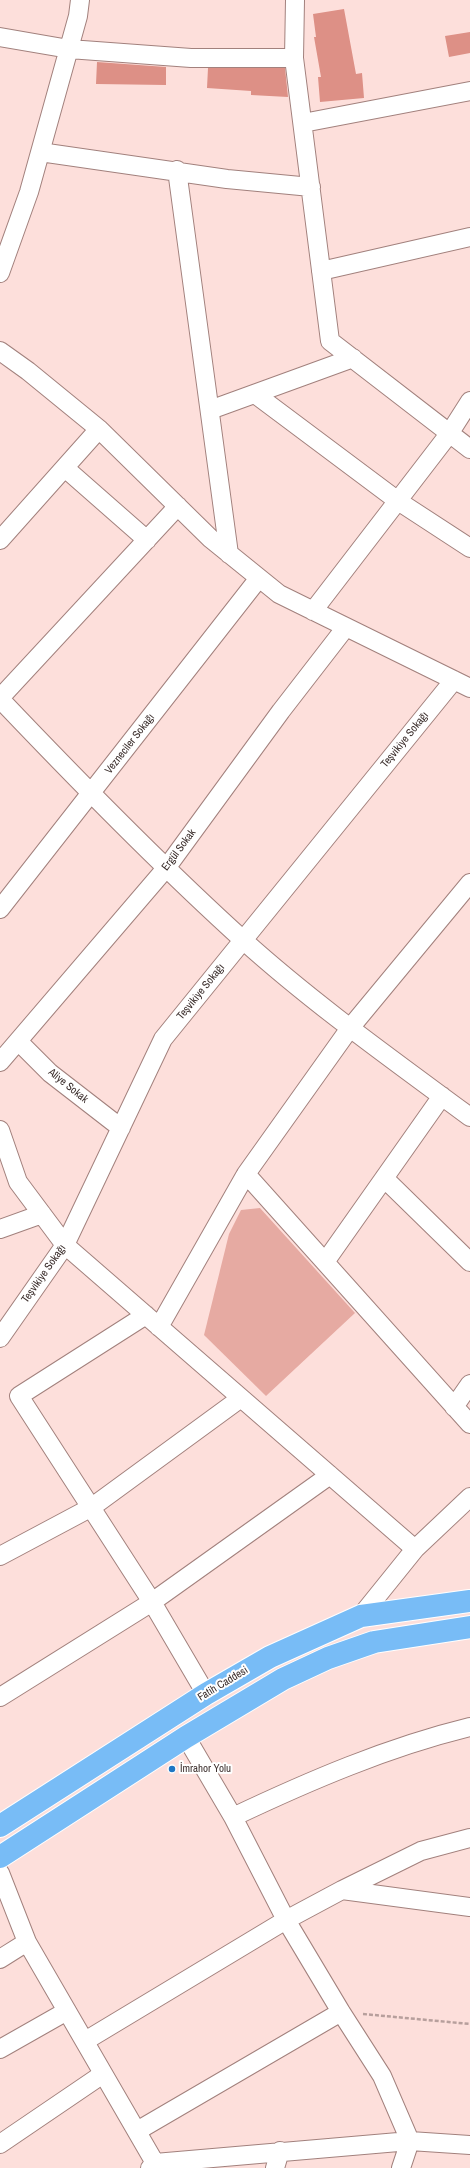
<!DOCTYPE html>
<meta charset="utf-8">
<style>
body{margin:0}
canvas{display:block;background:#fddfdb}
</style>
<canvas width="470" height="2168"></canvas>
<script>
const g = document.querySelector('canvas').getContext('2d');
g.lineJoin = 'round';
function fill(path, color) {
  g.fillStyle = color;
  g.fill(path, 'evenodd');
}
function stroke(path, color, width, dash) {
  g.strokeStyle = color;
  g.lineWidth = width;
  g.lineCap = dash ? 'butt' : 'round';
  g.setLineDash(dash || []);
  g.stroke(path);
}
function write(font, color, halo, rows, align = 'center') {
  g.font = font + ' "Archivo Narrow",sans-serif';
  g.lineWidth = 4;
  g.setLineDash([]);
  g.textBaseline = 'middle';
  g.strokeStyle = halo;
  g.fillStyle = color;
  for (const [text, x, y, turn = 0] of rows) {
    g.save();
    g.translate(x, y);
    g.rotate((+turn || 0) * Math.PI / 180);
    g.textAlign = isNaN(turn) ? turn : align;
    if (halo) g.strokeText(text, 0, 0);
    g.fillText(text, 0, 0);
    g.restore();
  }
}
fill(new Path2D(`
 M260,1208L355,1313L266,1396L204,1335L229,1234L241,1210Z`), '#e6aaa2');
fill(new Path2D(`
 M344,9L356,74L362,73L364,98L320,102L318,77H321L314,37H316L313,14Z
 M470,32V53L449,57L445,36Z
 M97,62L166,67V85L96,84Z
 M208,68H285L288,97L251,95V91L207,88Z`), '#dd9086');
const minor = new Path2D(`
 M295,0L294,58L330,341L470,449
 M0,37L69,49L191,58H294
 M303,123L470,91
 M40,152L227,179L311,187
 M177,170L229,554
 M321,271L470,237
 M0,273L29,192L78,16L80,0
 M0,351L28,371L99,429L211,539L279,594L470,688
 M255,394L398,501L470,548
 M210,410L353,358
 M65,468L147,540
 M0,540L99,429
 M313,611L449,434L470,401
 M0,698L178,506
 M0,699C78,781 158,863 243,940C314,1004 393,1060 470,1117
 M0,909L259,578
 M18,1041L50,1073L121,1128
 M0,1062L167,867L281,711L346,627
 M0,1130L18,1182L65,1245L415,1549
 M246,1174L470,1424
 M384,1178L470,1262
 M0,1229L42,1214
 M325,1262L442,1096
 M146,1315L19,1396L152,1602L206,1694
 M159,1327L246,1174L350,1028L470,883
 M0,1338L65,1245L163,1039L454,680
 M454,1407L470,1384
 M0,1556L92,1507L241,1398
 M361,1616L415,1549L470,1497
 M0,1697L152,1602L330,1475
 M186,1737L233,1817L286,1920L341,2012L382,2076L410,2141L401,2168
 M233,1817C309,1781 388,1747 470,1727
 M0,1873L27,1942L155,2163L154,2168
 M342,1890L421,1851L470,1838
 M0,1959L27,1942
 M85,2041L286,1920L342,1890L470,1907
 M0,2049L67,2011
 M137,2131L341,2012
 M0,2144L103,2074
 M150,2168L155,2163L410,2141L470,2145
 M275,2168L280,2151`);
const major = new Path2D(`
 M0,1826L206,1694L270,1657L361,1616L470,1601
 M0,1857L186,1737L283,1679L328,1658L374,1642L470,1627`);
stroke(minor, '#a2817d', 20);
stroke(major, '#fff', 24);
stroke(new Path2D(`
 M363,2014L470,2024`), '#b79f9c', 2.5, [4, 2]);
stroke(minor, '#fff', 18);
stroke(major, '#78bcf6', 22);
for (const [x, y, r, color] of [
 [172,1769,4,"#1e76c4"]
]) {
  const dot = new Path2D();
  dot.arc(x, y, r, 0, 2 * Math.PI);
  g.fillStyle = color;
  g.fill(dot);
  stroke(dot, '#fff', 1.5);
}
write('11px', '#3b2e2c', '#fff', [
 ["Teşvikiye Sokağı",405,740,-51],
 ["Vezneciler Sokağı",130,744,-52],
 ["Ergül Sokak",179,850,-53],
 ["Teşvikiye Sokağı",201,992,-51],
 ["Aliye Sokak",68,1086,39],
 ["Teşvikiye Sokağı",44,1274,-55],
 ["Fatih Caddesi",223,1684,-31]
]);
write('11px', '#3b2e2c', '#fff', [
 ["İmrahor Yolu",180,1769]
], 'left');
</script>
